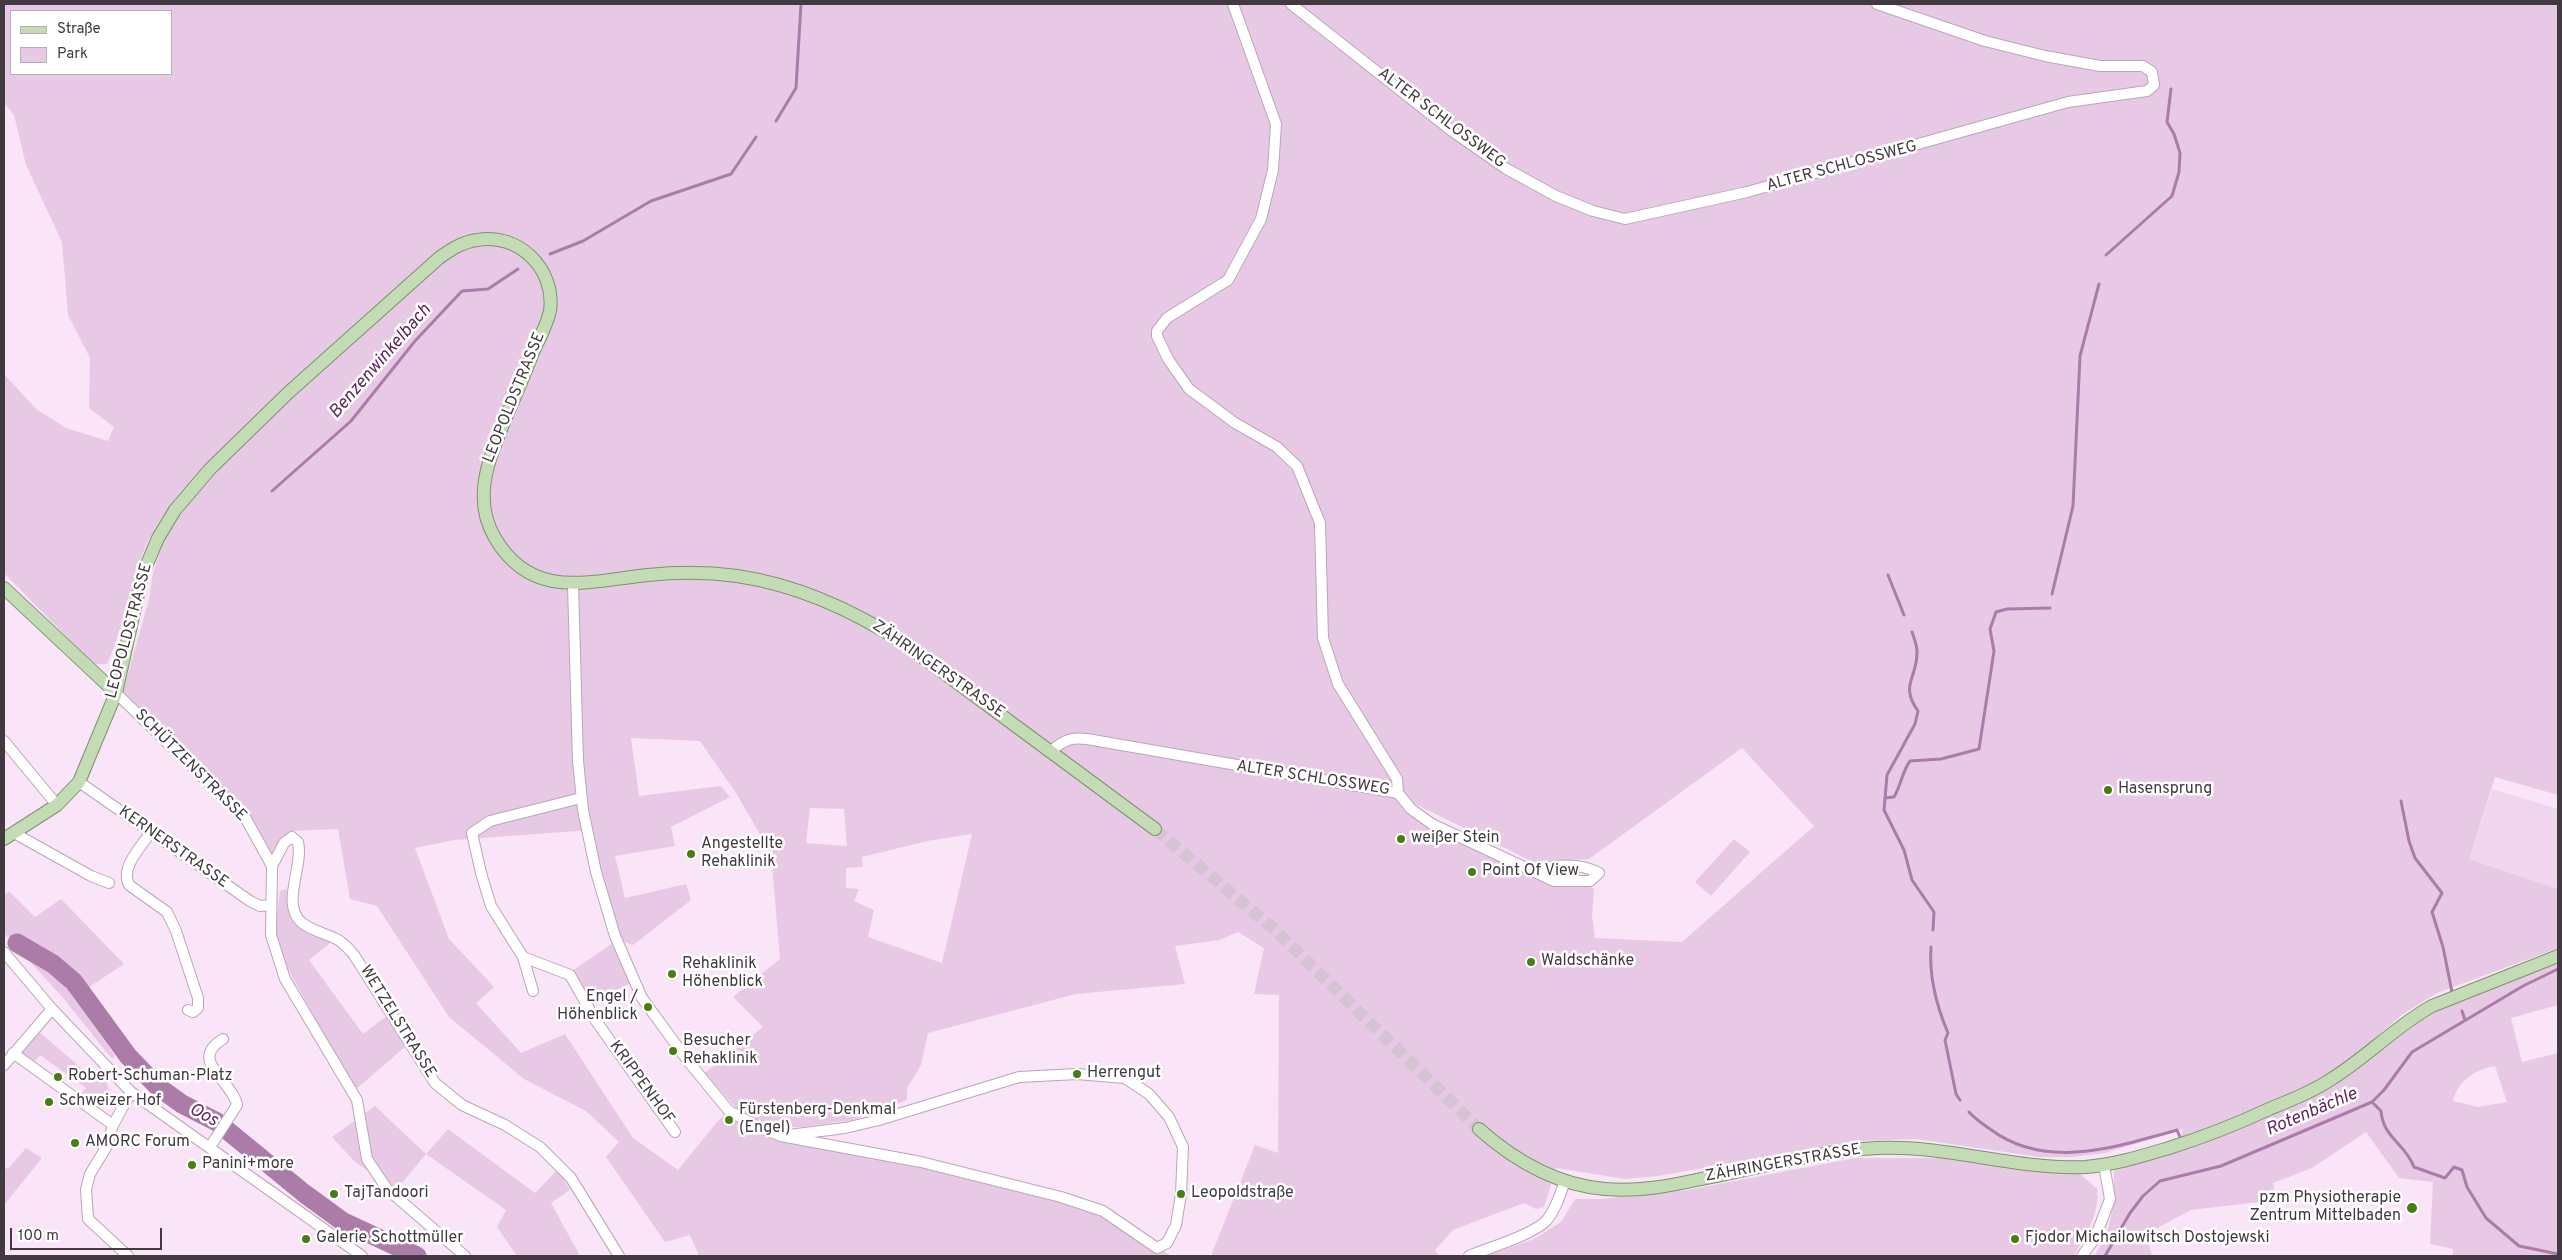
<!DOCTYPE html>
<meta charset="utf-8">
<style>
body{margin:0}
#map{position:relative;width:2562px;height:1260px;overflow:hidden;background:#fae4f8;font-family:Overpass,sans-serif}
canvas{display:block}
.frame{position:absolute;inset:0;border:5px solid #423941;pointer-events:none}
.legend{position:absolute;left:10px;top:10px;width:162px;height:65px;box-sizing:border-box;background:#fff;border:1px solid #b3b0b3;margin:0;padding:6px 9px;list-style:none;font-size:15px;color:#423941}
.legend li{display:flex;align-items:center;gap:10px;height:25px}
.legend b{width:25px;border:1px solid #b3b0b3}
.scale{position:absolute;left:10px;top:1228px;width:152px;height:22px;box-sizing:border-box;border:2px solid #423941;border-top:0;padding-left:6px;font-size:15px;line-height:18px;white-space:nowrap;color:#423941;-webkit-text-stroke:4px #fff;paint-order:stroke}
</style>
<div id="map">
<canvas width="2562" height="1260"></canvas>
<div class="frame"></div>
<ul class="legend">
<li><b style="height:6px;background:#c3dcb5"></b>Straße</li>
<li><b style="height:14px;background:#e8c9e5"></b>Park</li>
</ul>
<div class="scale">100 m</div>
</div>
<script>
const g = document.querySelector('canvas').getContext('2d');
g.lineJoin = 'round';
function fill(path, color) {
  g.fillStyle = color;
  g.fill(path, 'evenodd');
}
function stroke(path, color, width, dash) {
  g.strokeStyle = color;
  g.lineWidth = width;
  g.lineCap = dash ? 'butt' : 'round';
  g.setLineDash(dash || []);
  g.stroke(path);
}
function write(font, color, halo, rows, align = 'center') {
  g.font = font + ' Overpass,sans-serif';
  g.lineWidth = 5;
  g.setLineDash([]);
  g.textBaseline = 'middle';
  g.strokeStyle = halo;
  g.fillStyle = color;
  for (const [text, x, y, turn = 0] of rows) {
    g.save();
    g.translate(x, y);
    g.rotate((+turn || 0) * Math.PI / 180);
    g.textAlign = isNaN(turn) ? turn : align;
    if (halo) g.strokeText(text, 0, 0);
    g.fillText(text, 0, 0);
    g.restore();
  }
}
fill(new Path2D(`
 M2492,789L2558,809V889L2469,859Z`), '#f0d5ee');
fill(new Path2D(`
 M4,4H2558V795L2495,777L2469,859L2558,889V948L2437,993L2403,1014L2356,1054L2358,1067L2436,1010L2552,963L2558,965V1005L2511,1018L2522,1062L2558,1053V1256H2453V1249L2430,1244L2433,1182L2399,1178L2366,1132L2312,1168L2273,1183L2275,1200L2191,1210L2146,1234L2152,1256H2094C2113,1231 2114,1201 2114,1171L2178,1150L2183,1129L2105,1153L2074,1157H2039L1916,1139L1859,1141L1658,1176L1625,1179L1556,1168L1544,1207L1536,1209L1524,1203L1453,1230L1435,1250L1439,1256H1211L1255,1145L1278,1153L1279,995L1254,994L1264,948L1238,932L1220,940L1175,946L1185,984L1076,994L928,1033L921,1065L907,1088V1100L853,1120L803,1127H760L921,1162L1103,1211L1171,1256H699L690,1235L665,1242L606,1157L619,1142L586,1111L524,1079L449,1017L377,906L350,899L338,829L291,831L271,856L248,818L122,695L149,599L153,573L164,539L188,504L224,464L211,458C186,488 154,520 141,558C128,593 123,630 107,664H93L4,573V374L36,409L66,428L108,441L114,427L89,408L90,358L68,315L62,242L26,165L14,115L4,103ZM11,11H171V74H11ZM631,738L700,741L736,793L771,853L780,959L733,997L763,1027L705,1073L735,1107L755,1125L729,1111L717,1122L678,1170L633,1138L565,1034L521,1053L476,1003L494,987L449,939L415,848L455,840L591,830L608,902L621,941L633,945L691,900L686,884L625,898L615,856L675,846L671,827L730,797L721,786L639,796ZM1742,748L1814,826L1682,942L1595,938L1592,915L1594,888L1589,887L1590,881H1554L1411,809L1403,798L1533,862L1589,859ZM810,808L844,809L847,846L806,843ZM972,834L942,963L868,937L874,910L854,901L859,889L846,888V868L863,867L862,857L927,841ZM2495,1066L2507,1102L2478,1107L2453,1101C2458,1081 2475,1069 2495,1066Z
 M1734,839L1750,852L1711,896L1695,882Z
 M286,889L291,916L330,943L309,960L363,1034L388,1015L405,1047L355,1090L284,962L275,928L280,891Z
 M9,891L35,917L61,899L124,964L74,997L115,1056L112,1059L64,999L4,933V896Z
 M613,943L633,982L592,1003L572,971Z
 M37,1030L88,1074L101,1077L106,1081L110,1094L106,1099L87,1101L80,1095L86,1088L40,1055L32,1065L18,1053Z
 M375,1106L426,1154L448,1129L535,1193L558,1169L570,1190L551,1203L580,1256H517L497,1227L506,1210L426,1154L396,1190L355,1162L332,1137Z
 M26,1148L42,1158L4,1205V1167L8,1169Z
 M1855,1158H1938L2080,1174L2097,1189C2100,1214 2086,1234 2074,1256H1485L1534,1239L1561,1222L1575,1199H1600L1687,1190Z`), '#e8c9e5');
stroke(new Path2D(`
 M776,121L796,88L801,4
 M550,254L583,241L651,201L731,174L756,137
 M2106,255L2172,196L2179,172L2180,153L2174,134L2167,122L2171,89
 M272,491L351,421L415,341L462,291L488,289L518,269
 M1888,575L1904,615
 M2052,594L2073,506L2080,356L2099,284
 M1912,632C1914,638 1917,645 1917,651C1918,678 1899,684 1918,711L1915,724L1887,775L1884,810L1904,850L1912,880L1934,912L1933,930
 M1885,798L1894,797C1901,785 1902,772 1910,761L1941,759L1979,749L1994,651L1990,629L1996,612L2007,609L2050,608
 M2401,801L2409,841L2415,858L2442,893L2432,912L2443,947L2452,992
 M1931,947C1929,975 1937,1007 1948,1033L1945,1040L1956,1094L1960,1100
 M2462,1011L2465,1020
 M2372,1102L2381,1111C2383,1138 2405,1143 2414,1167L2445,1178L2454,1167L2462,1170L2467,1187L2486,1218L2519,1246L2558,1254
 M1969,1112C1975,1119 1983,1124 1990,1129C2046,1171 2116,1147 2177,1130L2180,1137
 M2105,1256L2130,1213L2143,1196L2160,1181L2221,1166L2372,1102L2384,1090L2412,1052L2523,986L2558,969`), '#ab7ca8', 3);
stroke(new Path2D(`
 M17,943L53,964L74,982L128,1056L157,1086L182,1104L217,1122L305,1194L342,1221L417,1256`), '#ab7ca8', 19);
stroke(new Path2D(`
 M1155,829L1275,930L1479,1129`), '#d5c2d3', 12, [12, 6]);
const minor = new Path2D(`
 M1233,4L1276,124L1273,170L1261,219L1228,280L1167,318L1157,331V336L1168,359L1189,389L1235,423L1277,447L1297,466L1320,523L1323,638L1338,684L1397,779L1398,793
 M1291,4L1452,131L1505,168L1556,196L1593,211L1625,219L1747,192L2068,102L2147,91L2154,85L2152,72L2143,66H2100L2045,56L1985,41L1877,4
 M573,585L578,761L583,810L596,872L615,936L642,998L688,1061L729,1111L758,1127L781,1136L921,1162L1061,1197L1103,1211L1157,1248L1167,1243L1176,1225L1181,1194L1183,1147L1169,1117L1149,1094L1125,1078L1077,1074L1019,1077L879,1120L845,1128L781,1136
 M116,693L246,819L272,866L271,935L285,979L357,1100L367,1159L387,1189L465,1256
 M4,741L57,805
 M1051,751C1064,740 1071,737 1087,739L1398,793
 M79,782L250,901L260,906L271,905
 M1398,793L1411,809L1432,824L1554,881H1590L1599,873C1579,862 1555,865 1533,870
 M151,832C141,847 120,867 129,885L167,912L176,931L198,998V1008L193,1012L188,1010
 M14,833L91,876L109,883
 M272,866L284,843L292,837L298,842C304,867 280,904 302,923C314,932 329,934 340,941C345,945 350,950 354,955L435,1083L462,1105L505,1125L540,1147L571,1178L619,1256
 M4,952L52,1009L131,1092L362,1256
 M523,957L570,975L596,1021L675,1132
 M533,991L523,957L491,906L481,873L472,833L490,821L581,798
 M13,1053L113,1125
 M4,1065L52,1009
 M210,1147L237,1105C233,1081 187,1061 223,1039
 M128,1256L88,1219L86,1189L90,1174L107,1146L113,1125L131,1092
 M1469,1256C1488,1248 1535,1234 1547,1220C1556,1209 1560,1195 1565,1181
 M2082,1256L2095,1238L2110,1199L2104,1165`);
const major = new Path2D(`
 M4,588L116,693
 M4,839L57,805L79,782L116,693L142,576L158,538L175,510L210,469L288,393L439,258C450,250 462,242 477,240C518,232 556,269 550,311C547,324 540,338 534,350C525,373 516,395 506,417C490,457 471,497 495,538C532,601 589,581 648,575C677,572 707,572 737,576C798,585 853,610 905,644L1155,829
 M1479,1129C1515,1161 1556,1185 1605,1189C1638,1192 1669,1186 1701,1179C1759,1168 1818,1151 1877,1148C1948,1145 2016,1170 2085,1167C2114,1165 2142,1156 2169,1148C2204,1137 2237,1124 2269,1109C2291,1100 2314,1091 2333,1078C2368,1056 2396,1026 2432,1006L2558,956`);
stroke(minor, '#baa6b8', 12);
stroke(major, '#7c936c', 14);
stroke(minor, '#fff', 10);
stroke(major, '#c3dcb5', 12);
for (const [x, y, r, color] of [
 [2108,790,5,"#467e15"],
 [1401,839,5,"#467e15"],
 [691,854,5,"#467e15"],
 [1472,872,5,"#467e15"],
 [1531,962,5,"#467e15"],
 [672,974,5,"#467e15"],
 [648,1007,5,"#467e15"],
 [673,1051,5,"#467e15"],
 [1077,1074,5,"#467e15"],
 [58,1077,5,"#467e15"],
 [49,1102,5,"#467e15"],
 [729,1120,5,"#467e15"],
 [75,1143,5,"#467e15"],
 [192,1165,5,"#467e15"],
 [334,1194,5,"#467e15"],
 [1181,1194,5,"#467e15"],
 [2412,1208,6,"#467e15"],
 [306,1239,5,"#467e15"],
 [2015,1239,5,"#467e15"]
]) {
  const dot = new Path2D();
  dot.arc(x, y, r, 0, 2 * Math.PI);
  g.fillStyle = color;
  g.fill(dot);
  stroke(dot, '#fff', 2);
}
write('16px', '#423941', '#fff', [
 ["ALTER SCHLOSSWEG",1441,119,37],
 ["ALTER SCHLOSSWEG",1842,167,-15],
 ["LEOPOLDSTRASSE",515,398,-68],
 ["LEOPOLDSTRASSE",130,631,-75],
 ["ZÄHRINGERSTRASSE",938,670,35],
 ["SCHÜTZENSTRASSE",190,766,45],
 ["ALTER SCHLOSSWEG",1313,779,9],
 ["KERNERSTRASSE",173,848,35],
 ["WETZELSTRASSE",397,1022,58],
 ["KRIPPENHOF",641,1083,54],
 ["ZÄHRINGERSTRASSE",1783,1164,-10]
]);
write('16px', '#423941', '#fff', [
 ["Hasensprung",2118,790],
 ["weißer Stein",1411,839],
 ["Angestellte",701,845],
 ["Rehaklinik",701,863],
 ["Point Of View",1482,872],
 ["Waldschänke",1541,962],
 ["Rehaklinik",682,965],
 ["Höhenblick",682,983],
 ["Engel /",638,998,"right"],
 ["Höhenblick",638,1016,"right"],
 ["Besucher",683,1042],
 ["Rehaklinik",683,1060],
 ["Herrengut",1087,1074],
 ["Robert-Schuman-Platz",68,1077],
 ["Schweizer Hof",59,1102],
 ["Fürstenberg-Denkmal",739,1111],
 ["(Engel)",739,1129],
 ["AMORC Forum",85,1143],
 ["Panini+more",202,1165],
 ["TajTandoori",344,1194],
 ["Leopoldstraße",1191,1194],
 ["pzm Physiotherapie",2401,1199,"right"],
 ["Zentrum Mittelbaden",2401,1217,"right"],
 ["Galerie Schottmüller",316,1239],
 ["Fjodor Michailowitsch Dostojewski",2025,1239]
], 'left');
write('italic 18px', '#60265e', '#fff', [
 ["Benzenwinkelbach",381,362,-49],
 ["Rotenbächle",2312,1113,-23],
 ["Oos",203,1116,29]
]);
</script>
